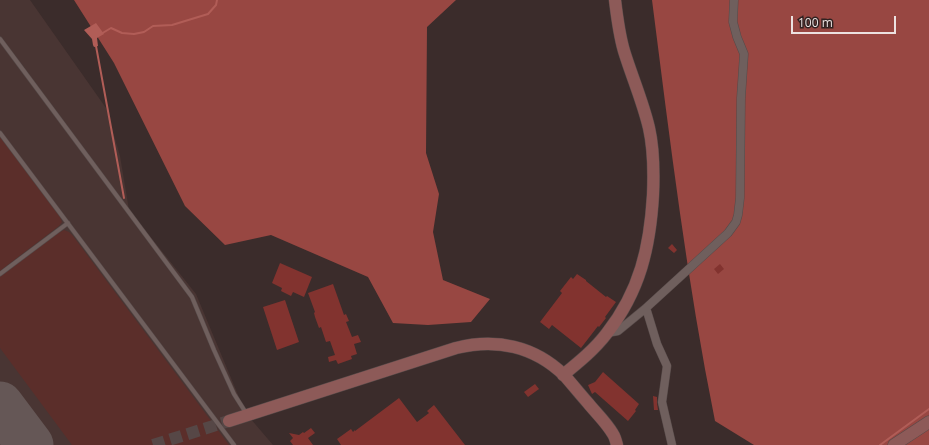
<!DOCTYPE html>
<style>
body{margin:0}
#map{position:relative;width:929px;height:445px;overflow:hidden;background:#3b2c2b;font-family:"Open Sans",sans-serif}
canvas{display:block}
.scale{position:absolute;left:791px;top:16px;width:105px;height:18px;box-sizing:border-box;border:2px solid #ece2e1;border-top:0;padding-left:5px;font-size:12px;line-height:14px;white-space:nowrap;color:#ece2e1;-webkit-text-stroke:3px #302221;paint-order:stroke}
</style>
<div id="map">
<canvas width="929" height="445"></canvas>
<div class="scale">100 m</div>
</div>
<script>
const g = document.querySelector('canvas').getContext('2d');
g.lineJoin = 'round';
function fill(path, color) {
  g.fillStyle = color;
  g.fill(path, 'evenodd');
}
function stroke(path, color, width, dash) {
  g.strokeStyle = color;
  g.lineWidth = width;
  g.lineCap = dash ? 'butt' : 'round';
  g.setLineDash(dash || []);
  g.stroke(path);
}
fill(new Path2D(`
 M0,0H30L106,108L120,156L129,210L196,294L241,402L238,404L273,445H0Z`), '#493533');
fill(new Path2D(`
 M0,137L60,217L62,222L59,226L0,271Z
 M64,230L69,232L73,236L229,445H72L0,348V276L58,233Z`), '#5b2e2a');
fill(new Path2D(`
 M74,0H456L427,27L426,153L439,194L433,232L443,280L490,299L471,322L428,325L393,323L368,277L271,235L225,245L185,206L114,63Z
 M652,0H929V445H754L715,421C687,282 670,141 652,0Z`), '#984742');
fill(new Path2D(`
 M96,23L104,34L97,38L98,46L94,47L93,45L92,39L84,30Z`), '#b15d57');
stroke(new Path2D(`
 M101,34L111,28L122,33L134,34L144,32L153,26L172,25L208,14L216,5L217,0
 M96,46L124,198
 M880,445L929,409`), '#b15d57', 2);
stroke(new Path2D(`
 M0,405L30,445`), '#655756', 47);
fill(new Path2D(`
 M672,244L677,250L674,253L668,248Z
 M280,263L312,277L304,297L293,292L291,296L281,291L282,288L272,283Z
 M720,264L724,269L718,274L714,269Z
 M577,274L586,280V281L606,297L607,296L616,302L605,317L606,318L599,327L598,326L581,348L552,325L549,329L540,322L562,293L560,291L571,277L573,279Z
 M333,284L344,315L346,314L349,321L346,322L352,337L358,335L361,342L354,344L357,354L351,356L352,359L338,364L336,360L329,362L328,357L335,355L330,341L326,342L321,327L319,328L315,317L314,313L315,312L308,293Z
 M285,300L299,342L277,350L263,307Z
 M603,372L639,404L635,410L636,411L628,421L595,392L592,394L588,385L595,382Z
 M535,384L539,389L528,397L524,392Z
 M653,396L657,397V403L658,410H654Z
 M399,398L417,422L429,413L427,411L434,405L465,445H341L337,439L351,429L353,432L355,430V431Z
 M311,428L315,433L308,438L313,445H293L290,441L293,438L289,433L299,435L303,432L304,433Z`), '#82332f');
stroke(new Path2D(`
 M153,445L229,421`), '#564746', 12, [12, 6]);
const lane = new Path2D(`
 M0,39L192,297L214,350L234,394L246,413
 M0,133L234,445
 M0,274L68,223`);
const street = new Path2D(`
 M646,308L657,344L667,366L662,402L672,445
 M607,333L618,331L646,308L728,233L736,222L738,215L740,198L741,98L744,54L737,37L733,22L734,0`);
const secondary = new Path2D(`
 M563,375C579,362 595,349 607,333C640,291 650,247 653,195C654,172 654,150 649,128C643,102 632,77 624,51C619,34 617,17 615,0
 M229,421L456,348C496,338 534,346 564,375C572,384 580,394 588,403C596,413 606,422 613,434C615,437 616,441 617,445
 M894,445L929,422`);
stroke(lane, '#564a49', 5);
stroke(street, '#564a49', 9);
stroke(secondary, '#564a49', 13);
stroke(lane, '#6f5f5d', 4);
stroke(street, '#6f5f5d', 8);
stroke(secondary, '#8d5a58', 12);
</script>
